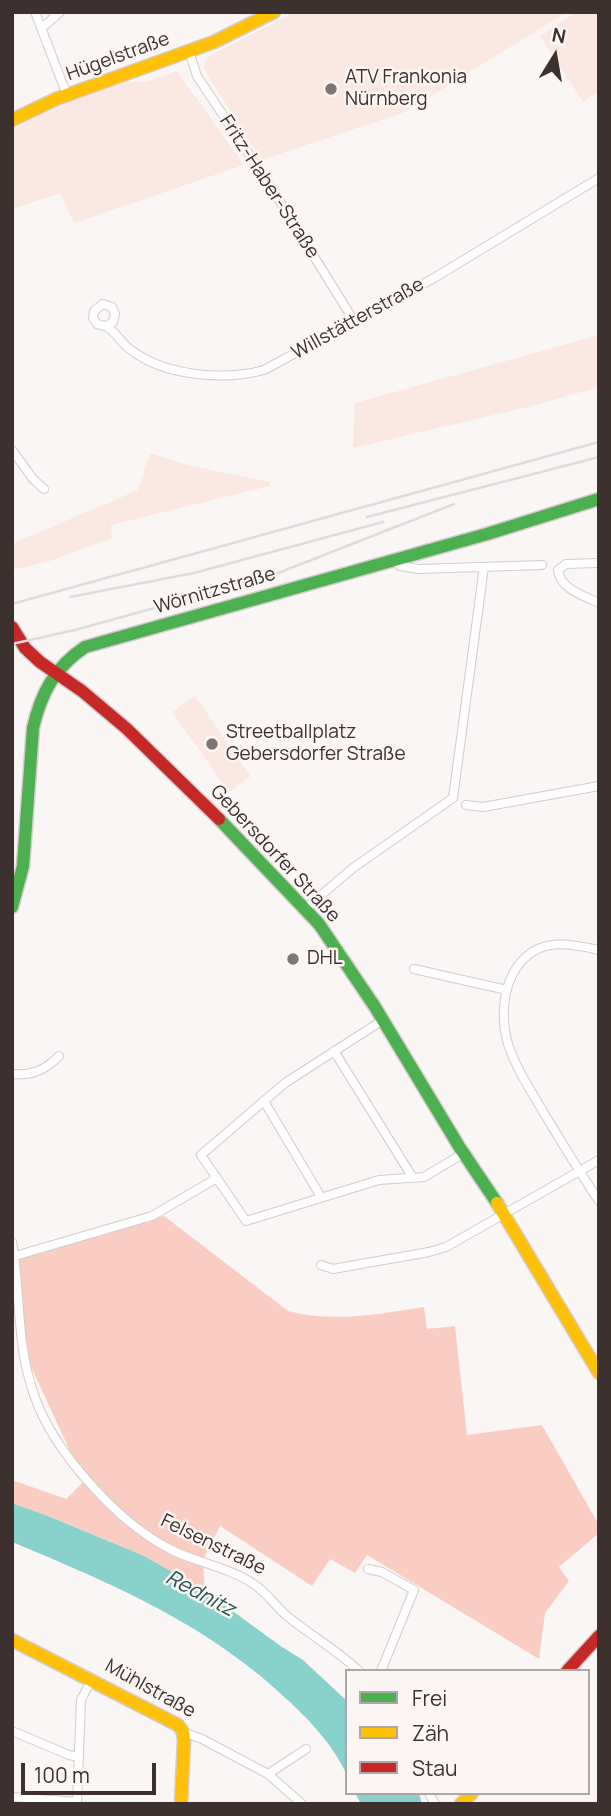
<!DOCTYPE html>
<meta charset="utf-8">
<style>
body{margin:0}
#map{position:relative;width:611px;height:1816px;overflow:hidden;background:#faf6f5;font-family:Manrope,sans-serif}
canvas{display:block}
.frame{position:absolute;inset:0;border:14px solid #3c312e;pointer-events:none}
.legend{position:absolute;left:345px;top:1669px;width:245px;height:126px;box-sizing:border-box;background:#fbf5f4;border:2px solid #afa7a5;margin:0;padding:9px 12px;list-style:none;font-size:21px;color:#3c312e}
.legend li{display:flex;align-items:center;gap:14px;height:35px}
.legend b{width:35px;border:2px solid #afa7a5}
.north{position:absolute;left:520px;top:21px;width:70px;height:70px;-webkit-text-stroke:5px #fbf5f4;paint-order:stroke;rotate:11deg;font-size:19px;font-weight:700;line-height:28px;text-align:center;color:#3c312e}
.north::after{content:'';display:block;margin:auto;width:24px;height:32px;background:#3c312e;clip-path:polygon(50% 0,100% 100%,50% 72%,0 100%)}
.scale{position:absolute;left:21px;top:1763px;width:135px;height:32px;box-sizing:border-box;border:4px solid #3c312e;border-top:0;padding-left:9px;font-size:21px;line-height:24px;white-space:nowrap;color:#3c312e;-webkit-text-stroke:5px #fbf5f4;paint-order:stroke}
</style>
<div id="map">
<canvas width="611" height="1816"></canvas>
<div class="frame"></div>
<ul class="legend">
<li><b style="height:9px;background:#4caf50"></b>Frei</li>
<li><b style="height:9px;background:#ffc107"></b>Zäh</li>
<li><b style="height:9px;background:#c62828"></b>Stau</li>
</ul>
<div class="north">N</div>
<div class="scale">100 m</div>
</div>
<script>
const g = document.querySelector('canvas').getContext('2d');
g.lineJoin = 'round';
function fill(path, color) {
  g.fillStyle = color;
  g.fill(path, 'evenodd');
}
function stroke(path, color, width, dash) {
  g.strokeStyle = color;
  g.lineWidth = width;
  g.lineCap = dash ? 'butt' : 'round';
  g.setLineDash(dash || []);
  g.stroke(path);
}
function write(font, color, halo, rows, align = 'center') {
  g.font = font + ' Manrope,sans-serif';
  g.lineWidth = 5;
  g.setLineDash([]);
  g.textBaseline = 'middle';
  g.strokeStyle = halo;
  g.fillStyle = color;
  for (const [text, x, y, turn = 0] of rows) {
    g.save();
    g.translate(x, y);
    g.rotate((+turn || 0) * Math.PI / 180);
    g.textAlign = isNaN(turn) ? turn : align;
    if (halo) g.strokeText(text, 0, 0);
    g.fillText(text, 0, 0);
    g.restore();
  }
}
fill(new Path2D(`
 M295,12H567L405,112L261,160L204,69V63L209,56Z
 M576,12H599V91L583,102L540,36Z
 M177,71L244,165L74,223L60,193L12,209V130L44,113L97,92L126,82H146Z
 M599,335V387L532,406L353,448L355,403Z
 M150,453L187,465L270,482V486L111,525L112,538L47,562L12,570V544L138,490Z
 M195,696L251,776L229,792L172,712Z`), '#fbe8e3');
fill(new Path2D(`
 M164,1216L288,1311C333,1323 379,1314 424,1307L427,1329L455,1326L467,1435L542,1425L599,1525V1533L559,1567L569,1581L545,1613L539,1659L367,1555L355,1573L330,1559L312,1586L220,1526L203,1560L205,1591C142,1555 81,1527 12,1503V1480L66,1499L84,1481L26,1356L19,1257Z`), '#facdc2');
fill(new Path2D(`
 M12,1503L48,1516L144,1556L205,1591L282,1647L303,1660L347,1701V1775C333,1746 315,1726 292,1704C210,1625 115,1585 12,1542Z
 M355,1793H419L422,1804H361Z`), '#88d1cc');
const street = new Path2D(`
 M35,12L67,95
 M42,28L60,12
 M189,51L197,76L274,192L354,321
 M106,326L113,322L115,314L112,307L103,304L94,311L93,318L97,324C100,325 104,325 107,327C116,332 122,344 131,350C165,376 224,381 264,370L434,278L599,178
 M12,450L33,479L44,489
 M394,561L400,566L419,569L542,565
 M599,563L566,564L558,570C560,589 584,596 599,603
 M466,805L483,807L599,786
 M306,908L353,868L453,798L484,567
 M599,950C568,943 538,937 517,967C502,988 501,1020 508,1044C516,1069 532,1092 545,1115C563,1144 580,1173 599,1201
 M414,969L507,990
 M383,1020L285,1083L201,1155L246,1221L379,1180L424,1177L464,1153
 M334,1051L413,1178
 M12,1074C32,1076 45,1070 59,1056
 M264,1101L321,1197
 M12,1242C21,1295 16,1343 34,1395C54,1453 122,1528 178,1553C202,1563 231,1569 252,1583C267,1592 274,1605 287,1616C310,1635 337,1650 359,1671
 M15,1256L152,1216L217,1178
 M321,1265L333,1269L429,1252L446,1247L599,1160
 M368,1569L382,1572L414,1590L381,1671
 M12,1731L69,1755L79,1757
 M183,1732L202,1739L268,1774L302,1804
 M268,1774L306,1749
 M429,1793L435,1804
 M12,1797L77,1802
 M77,1804L81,1700L92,1679`);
const fast = new Path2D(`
 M219,819L319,924L375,1007L460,1148L497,1203
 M12,907L23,866L33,728C41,693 55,667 85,647L487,534L599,499`);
const slow = new Path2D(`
 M12,120L56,99L214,42L274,12
 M497,1203L599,1373
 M12,1640L178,1725L183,1732L184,1740L181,1804
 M461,1804L472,1793`);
const jam = new Path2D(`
 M12,627L25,648L40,662L82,691L127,729L219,819
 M567,1671L599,1636`);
stroke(street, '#d3ccca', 10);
stroke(fast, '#d3ccca', 15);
stroke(slow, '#d3ccca', 15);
stroke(jam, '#d3ccca', 15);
stroke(street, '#fefefe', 8);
stroke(fast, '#4caf50', 12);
stroke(slow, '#ffc107', 12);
stroke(jam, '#c62828', 12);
stroke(new Path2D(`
 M367,517L599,457
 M70,597L194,573L383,522
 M12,604L599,442
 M12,644L75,630L273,575L454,504`), '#dfdcdc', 2.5);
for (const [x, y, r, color] of [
 [331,89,7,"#7e7674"],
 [212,744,7,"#7e7674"],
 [293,959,7,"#7e7674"]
]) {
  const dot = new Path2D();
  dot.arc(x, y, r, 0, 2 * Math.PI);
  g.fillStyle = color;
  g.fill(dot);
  stroke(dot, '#fbf5f4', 2.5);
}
write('19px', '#3c312e', '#fbf5f4', [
 ["Hügelstraße",118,57,-20],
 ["Fritz-Haber-Straße",269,187,57],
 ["Willstätterstraße",358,319,-29],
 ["Wörnitzstraße",215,591,-16],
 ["Gebersdorfer Straße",275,854,47],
 ["Felsenstraße",213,1545,26],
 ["Mühlstraße",150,1689,29]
]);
write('19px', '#3c312e', '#fbf5f4', [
 ["ATV Frankonia",345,78],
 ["Nürnberg",345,100],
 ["Streetballplatz",226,733],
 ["Gebersdorfer Straße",226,755],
 ["DHL",307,959]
], 'left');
write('italic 21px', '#265551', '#fbf5f4', [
 ["Rednitz",200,1594,28]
]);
</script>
